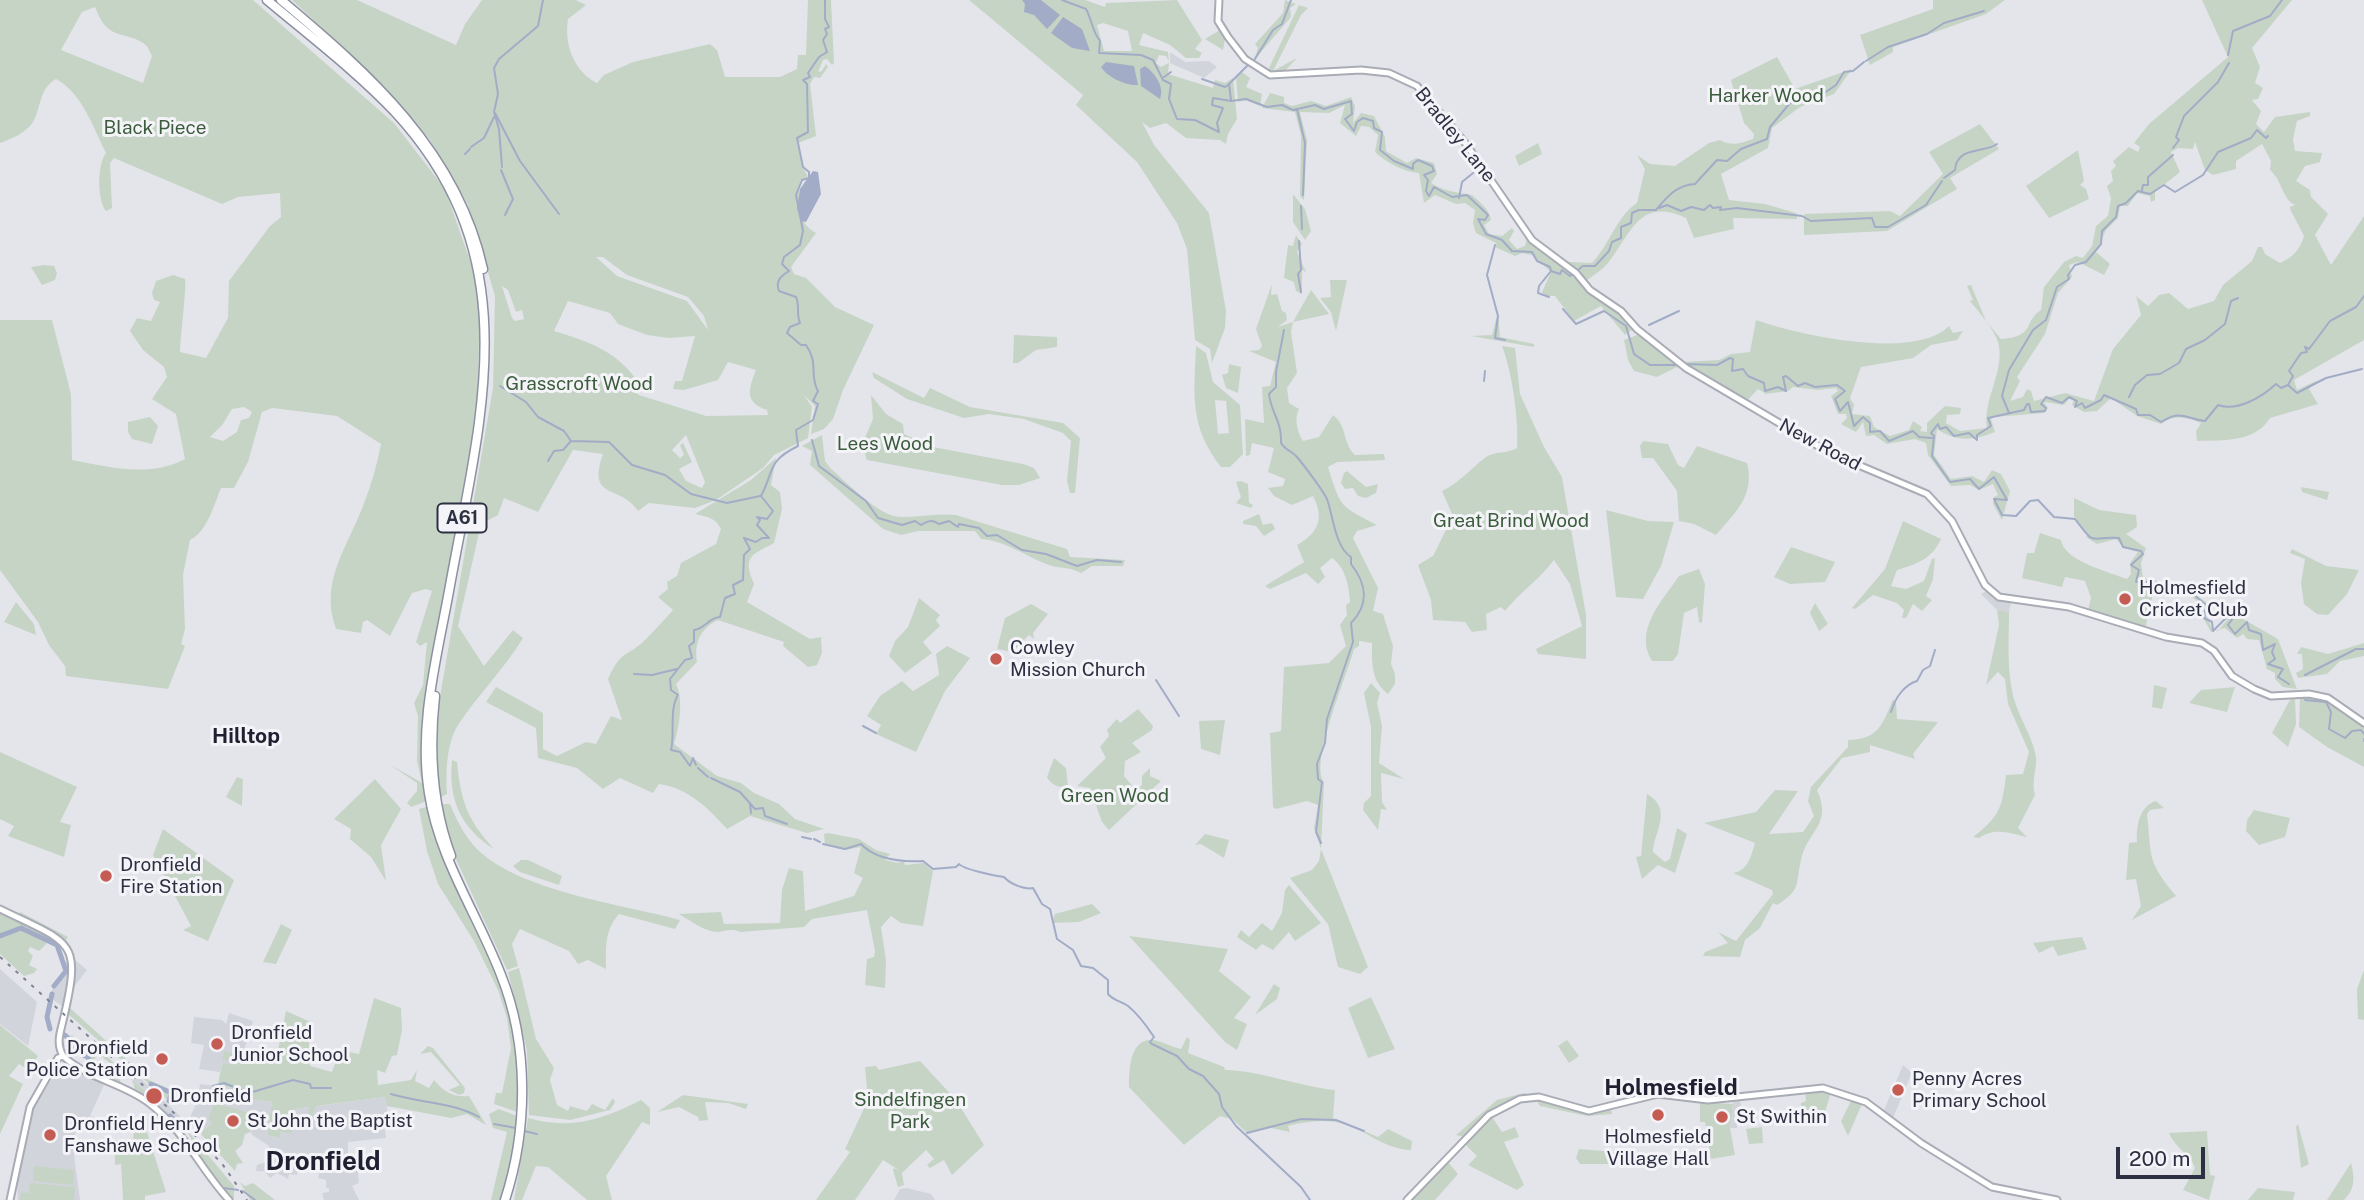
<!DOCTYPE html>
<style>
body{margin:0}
#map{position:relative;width:2364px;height:1200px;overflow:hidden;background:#e4e5eb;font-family:"Public Sans",sans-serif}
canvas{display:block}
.scale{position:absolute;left:2116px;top:1147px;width:89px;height:32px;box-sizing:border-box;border:4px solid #2d3042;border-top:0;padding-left:9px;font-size:21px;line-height:24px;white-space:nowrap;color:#2d3042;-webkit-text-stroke:5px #f4f4f8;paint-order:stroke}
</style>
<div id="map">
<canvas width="2364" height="1200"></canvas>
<div class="scale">200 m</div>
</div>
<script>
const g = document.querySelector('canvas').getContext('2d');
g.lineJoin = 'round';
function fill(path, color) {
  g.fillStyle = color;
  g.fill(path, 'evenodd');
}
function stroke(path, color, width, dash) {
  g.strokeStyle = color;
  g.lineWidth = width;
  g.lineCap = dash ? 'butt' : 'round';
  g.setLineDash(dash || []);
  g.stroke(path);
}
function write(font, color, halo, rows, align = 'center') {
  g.font = font + ' "Public Sans",sans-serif';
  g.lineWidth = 6;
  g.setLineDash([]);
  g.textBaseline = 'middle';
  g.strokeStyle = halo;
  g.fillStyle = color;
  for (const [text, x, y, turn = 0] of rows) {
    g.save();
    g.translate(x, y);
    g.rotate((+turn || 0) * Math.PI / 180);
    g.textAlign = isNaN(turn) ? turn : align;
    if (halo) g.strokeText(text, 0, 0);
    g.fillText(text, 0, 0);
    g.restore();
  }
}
fill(new Path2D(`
 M1170,52L1185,62L1209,61L1217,67L1204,78L1170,63Z
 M1986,591L1998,600L2011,602L2009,612L1997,610L1981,594Z
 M73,958L87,970L71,991L67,1007L62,1006L49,997L55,983L64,975L62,964Z
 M0,969L37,1002L28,1046L0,1024Z
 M229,1013L253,1021L239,1067L222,1063L220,1072L199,1069L204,1045L191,1043L194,1017L222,1020L226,1024Z
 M63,1062L104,1085L90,1116L101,1119V1126L76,1124L74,1155L80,1200H18L17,1184L14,1182L33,1108Z
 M1903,1065L1912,1073L1893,1118L1884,1110Z
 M137,1075L186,1122L182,1132L132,1082Z
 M200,1084L232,1088L234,1097L272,1102L267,1135L278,1138L281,1132L292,1134L294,1109L386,1097L389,1127L385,1128L386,1138L348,1142V1165L357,1164L359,1183L352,1186L359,1200H324L322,1193L329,1192V1188H326V1180L318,1178L319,1173L298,1169L297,1175L289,1174L288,1179L277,1173L270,1178L264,1171H256L257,1165L269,1161V1146L252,1135L247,1112L212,1123L200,1133L191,1124V1115L198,1100Z
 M1740,1101L1743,1116H1737V1128H1730L1733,1102Z
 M907,1188L931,1194L935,1200H894L900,1189Z`), '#d2d4dc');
fill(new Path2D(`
 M0,0H253L394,123L445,189L475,275L480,311L477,407L425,708L422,758L427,801L411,807L407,803L417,791V783L389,764L422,783L417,761L418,716L414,703L423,685L427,642L420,646L416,642L432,591L426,589L412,593L390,636L367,620L363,622L361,633L336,629C319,582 347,548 363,506C371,486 377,465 381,444L337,416L272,408L262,412L248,462L234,488H221C214,505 207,532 190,540L183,575L185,629L181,644L185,646L168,689L66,676L65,666L49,645L38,622L0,570V320H52L71,394L72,460C109,467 150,478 185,459L176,414L152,399L167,377L164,367L143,350L130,331L137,318L151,321L160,302L154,300L152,293L156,281L173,275L185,279C187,284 180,340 180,352L206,358L228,318L229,281L270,226L281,217L280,193L238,197L222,204L114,158L110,163L112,208L106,211C97,200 97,164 106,153C93,127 82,93 56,79C38,90 42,106 33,122C26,133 11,139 0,143ZM95,7C109,45 126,28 147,46L152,56L143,83L61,50L82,12ZM244,407L252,412L249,418L241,420L237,432L223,441L210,437L223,424L232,409Z
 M292,0H357L456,45L465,24L482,0H576L586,5L568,19C564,43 573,71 597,83L604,75L633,62L710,44L717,50L725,77H780L797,69L798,55H806L808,0H831L834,63L832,65L827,59L823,60L818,72L822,71L826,64L828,67L820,78L814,77L810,84L816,136L798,143L802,166L808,177L800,181C799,203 795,221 816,233L791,267L794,274L806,278L835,307L874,325L843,390L833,419L824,429L811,434L815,406L804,395L812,407L808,438L774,455L763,468L716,500L695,508L649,503L638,511C621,484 586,501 603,454L573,450L538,512L504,498L498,515L481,524L458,626L484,666L513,630L523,638C504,669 478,695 458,725C446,745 446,772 447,794L439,798L436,720L493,388L495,296L468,205L430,140L386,88ZM596,257H603L627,275L688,297L704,316L708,330L687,301L617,276ZM502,286L508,290L516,312L522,310L524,319L515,321L512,318ZM568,301L610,313L618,324L647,335L669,338L695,336L682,381H675L673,389L684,390L718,380L728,362L756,370C749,388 743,402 767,410L768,415L706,416L639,395L631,389L636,379C615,350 587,341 554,331ZM686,435L705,482L702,488L686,481L679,469L692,462L683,443L680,445L684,455L680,458L672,450Z
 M969,0H1085L1105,7L1106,3L1177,0L1202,40L1195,49L1202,53L1199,58H1186L1170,45L1143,33L1139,45L1168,52L1169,61L1166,56L1159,55L1156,63L1161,67L1169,63L1168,74L1213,88L1215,80L1225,83L1233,78L1237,119L1228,134L1226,144L1220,140L1186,138L1166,123L1150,128L1142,122L1154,145L1209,213L1226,311L1225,328L1212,363L1210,349L1195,340L1187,249L1177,223L1137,162L1076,105L1083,95ZM1103,23L1128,31L1132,51H1104L1097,25Z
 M1285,0L1296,4L1290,8L1291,17L1254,60L1258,48L1255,44L1283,13Z
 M1933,0H2005L1986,14L1893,47V52L1870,65L1860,35L1933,9Z
 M2202,0H2292L2252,48L2260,67L2255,83L2263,88L2258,99L2252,100L2261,111L2256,124L2264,132L2275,117L2310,112V116L2297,121L2293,139L2295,151L2322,153L2320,162L2305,166L2296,181L2310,190L2311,197L2328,214L2315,235L2331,265L2364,216V340L2294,380L2297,390L2318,380L2309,389L2318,404L2270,418C2255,443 2222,440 2197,441L2196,431L2201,423C2186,417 2174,414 2161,424L2137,416L2111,398L2097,411L2084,412L2072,405L2074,400L2069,399L2064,405L2044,402L2048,408L2044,413L1994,417L1991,419L1995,432C1974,440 1958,443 1937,429L1934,455L1951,479L1972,476L1984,482L1992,470L2001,474L2010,491L2002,520L1993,504L1994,497L1998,495L1993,484L1979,490L1970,485L1951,486L1928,455L1926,443L1915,439L1887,444L1874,435L1866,436L1863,422L1856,432L1841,424L1847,418L1846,414H1838L1831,396L1838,391L1836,388L1818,390L1793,387L1788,391L1766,394L1758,389L1745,403L1683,362L1719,360L1731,354L1750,352L1756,320C1799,335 1914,361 1949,326L1953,333L1963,331L1957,340L1931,345L1913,358L1861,367L1850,398L1854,405L1852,414L1870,416L1874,427L1890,436L1909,430L1913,421L1922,427L1920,431L1927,432V423L1945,406L1961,408L1960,414L1947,415L1946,423L1960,431L1987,428C1982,400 2006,370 1998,342C1994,329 1979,312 1970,301L1973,300L1967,286L1971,285L1986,321L2001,339C2037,336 2022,322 2041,310L2044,287L2064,262L2076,256L2083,258L2092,246L2096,226L2108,216L2111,198L2107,186L2113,181L2111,171L2116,166L2113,161L2129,147L2138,152L2140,147L2134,143L2149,124L2228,57ZM2195,142L2205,170L2213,175L2236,169V161L2262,144L2271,161L2270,170C2282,180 2282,199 2295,205L2290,207L2291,211L2304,236C2300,250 2293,257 2280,263L2265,254L2262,247H2258L2252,261L2223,285L2214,301L2188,309L2169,293L2159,295L2148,306L2136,296L2141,315L2113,349L2094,401L2065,393L2034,401L2031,391L2027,389L2023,397L2010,401L2020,381L2017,377L2045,334L2058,293L2072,277L2069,265L2078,262L2104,275L2110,264L2096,252L2106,230L2118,218L2120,206H2128L2137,193L2150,196L2151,202L2155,200V192L2180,172L2171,152L2178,148L2193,149Z
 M1299,5L1308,8L1301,15L1273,71L1297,58L1283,73L1270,72L1269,68Z
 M1220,30L1225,39L1223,50L1205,39Z
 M1777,57L1795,89L1852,69L1834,94L1800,107L1772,128L1768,148L1721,174L1729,200L1765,204L1796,213L1797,219L1733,218L1734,229L1694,238L1686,218C1639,196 1631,234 1608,263C1602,270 1594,275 1587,280L1568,262L1592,263C1610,244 1616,217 1637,203L1645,169L1637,155L1650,164L1675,166L1709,143L1720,140C1732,147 1741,143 1753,139L1754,134L1744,123L1731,80Z
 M1242,72L1250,78L1246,87L1262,94L1260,106L1246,100L1238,102L1236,78Z
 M1270,93L1284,97V103L1292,106L1311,101L1326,106L1351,97L1355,106L1353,123L1361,113L1374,116L1385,137L1386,151L1407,163L1416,158L1434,163L1437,174L1431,183C1446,192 1456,192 1472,195C1479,201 1490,210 1491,220L1484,225L1489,234L1502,236L1512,228L1514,231L1509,240L1517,249L1525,246L1527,238L1575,274L1590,294L1613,308L1633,329L1625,335L1601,306L1574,321L1555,296H1545L1542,292L1551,272L1532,255L1522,253L1515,256L1495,247L1496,243L1476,233L1473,223L1475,210L1465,203L1456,204L1435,195L1424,203L1419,173C1404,172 1385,162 1375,152L1378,135L1369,127L1361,126L1356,136L1340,123L1345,105L1329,113L1300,112L1307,140L1304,200L1300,196L1301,136L1295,112L1262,108Z
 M1980,124L1999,149L1950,178L1957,189L1887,231L1804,235V214L1890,211L1900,216L1943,174L1929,152Z
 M1538,143L1542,154L1519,166L1515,156Z
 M2078,150L2084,181L2080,185L2086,189L2089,199L2049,218L2026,186Z
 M1293,194L1305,209L1311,231L1305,240L1293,222Z
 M1296,235L1302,244L1297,252L1306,272L1302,270V294L1296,291L1294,282L1284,278L1288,245L1293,246Z
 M44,265L54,266L57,273L55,280L42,285L31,267Z
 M1330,280H1347L1336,331L1331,312L1320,298L1331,297Z
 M1272,284L1271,295L1277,294L1282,311L1286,313L1287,320L1278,327L1293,322L1311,290L1329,314L1293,322L1291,332L1297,373L1287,388L1289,403L1299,409C1294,418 1297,432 1303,441L1319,437L1333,415C1348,426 1342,443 1355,455L1384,454L1385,460L1337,462L1328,467C1341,508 1339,505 1377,525L1357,531L1353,538L1378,588L1373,611L1383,614L1393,646L1391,664L1395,674V684L1388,694C1371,680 1372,665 1372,643L1359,641V646L1354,649C1348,673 1309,763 1324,782L1321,849L1368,967L1360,974L1338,967L1328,924L1290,878L1312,870L1319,861L1321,849L1314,828L1318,805L1307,801L1276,809L1273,807L1270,733L1281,731L1284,667L1329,663L1346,646L1340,625L1347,615L1346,605L1350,602C1349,587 1346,568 1332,558L1320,568L1325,577L1318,584L1306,573L1270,589L1265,586L1304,562L1297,545C1318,533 1325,519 1313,496L1292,505L1274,496L1268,488L1283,486L1285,479L1268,472L1274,448L1252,443L1250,455L1246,456L1245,419L1264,423L1262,387L1270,386L1276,362L1249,351L1259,350L1262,346L1256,329Z
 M1498,312L1500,337L1534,344V347L1471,336L1492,335Z
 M1014,335L1057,337V347L1036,350L1018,363H1013Z
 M1637,335L1640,336L1679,366L1657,377L1634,371L1628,360L1624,340Z
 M1196,346L1206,353L1213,382L1240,405L1243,454L1230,467H1221C1189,426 1194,395 1196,346ZM1215,400L1226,401L1229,433L1218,434Z
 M1502,346L1515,348L1520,394L1544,447L1562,477L1586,615V659L1538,654L1536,649L1582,626L1570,584L1554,560C1539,580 1520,592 1505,611L1501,607L1486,614L1487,630L1472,632L1465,622L1433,620L1431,600L1418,565L1433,556L1453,516L1442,491C1463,480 1469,470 1486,457C1494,451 1508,454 1517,448C1519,419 1512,372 1502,346Z
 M1229,364L1241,367L1238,393L1226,388L1222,375L1228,373Z
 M872,372L924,398L930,388L970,407L1063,423L1080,438L1075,493H1070L1067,481L1071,441L1063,433L1024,419L989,414L964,418L907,399L874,378Z
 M871,395L886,414L903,424L904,434L933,447L1023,464L1034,468L1040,478L1019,485H1002L867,460L862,445L873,419Z
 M150,417L158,426L152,444L132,439L128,432V422Z
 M822,435L825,461L831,469C848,483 879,517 901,517C920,517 937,513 956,515L1067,549L1070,557L1125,560L1123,566H1092L1081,573C1067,566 1061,569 1049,565C1025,556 1006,541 981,539L975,531H918L901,535L883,529L810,465L812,451L802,446Z
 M1643,441L1668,444L1678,465L1684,468L1697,446L1747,463C1755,495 1736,512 1716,535L1694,524L1679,521L1677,491L1653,458H1642L1640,446Z
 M776,458L771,485L780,492L782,509L774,543C752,555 742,556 754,584L747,602L810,639L821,637L822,653L817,665L808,667L783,646L784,642L718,620C700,629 694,643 697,662L676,684C684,699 679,728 674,744L717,776L741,783L754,793L779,804L795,819L824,829L807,833L750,816L727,829C708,808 688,788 659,784L653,793L620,778L603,789L577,768L538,758L536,728L486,702L496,687L543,713V749L557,756L586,742L596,744L611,716L622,720L608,679C622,648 627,658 646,639C655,630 664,620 673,610L658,597L668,589L667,582L677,576L681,563L716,544L721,529C715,517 707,517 695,514L751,480Z
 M1347,471L1366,487L1378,484L1376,493L1366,498L1358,496L1353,488L1345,489L1341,483L1344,473Z
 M1241,481L1248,484L1249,503L1253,505L1251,508L1236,503L1241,497L1236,482Z
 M2301,487L2329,492L2327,500L2302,492Z
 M2074,498L2099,510L2136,515L2137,527L2126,534L2146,548L2141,563L2143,578L2158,581L2160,590L2164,592L2171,584L2182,583L2208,604L2210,609L2206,615L2213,631H2218L2231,615L2229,611L2278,639L2297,689L2283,687L2275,679V673L2267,669L2259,640L2247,639L2243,634L2237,638L2225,628L2211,632L2201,614L2206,608L2180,588L2164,596L2153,594L2145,629L2088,610L2091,598L2085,581L2065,577L2062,587L2022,578L2027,553H2034L2040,533L2061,540C2064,561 2109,572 2127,579L2131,574L2130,563L2138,552L2124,548L2116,539L2097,544L2086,537L2088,535L2074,517Z
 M1606,510L1648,521L1674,522L1661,566L1643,599L1616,597Z
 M1259,514L1263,525L1272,523L1275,529L1264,536L1256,526L1243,524V521Z
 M1903,521L1941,539C1932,559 1917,564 1897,570L1891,586L1906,589L1924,581L1932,559L1935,558L1933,579L1926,596L1932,600L1922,611L1913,604L1906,618H1902L1904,610L1897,603L1873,595L1855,609L1852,608L1885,569Z
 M1791,547L1835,562L1825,582L1790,584L1774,577Z
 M2292,549L2326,566L2359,570L2347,594L2328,615L2317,614L2304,604L2301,583L2305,559L2290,553Z
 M1699,569L1705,584L1702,623L1699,622L1697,607L1684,613L1678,654L1673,661H1652C1633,630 1663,600 1679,576Z
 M919,598L940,615L936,620L940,626L923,642L932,653L905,673L889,656L895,641L908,627Z
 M16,602L34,624L36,635L4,622Z
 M1815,603L1828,624L1819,631L1810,613Z
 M1031,604L1048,614L1033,633L1034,639L1029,635L1012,652L997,649L1005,618Z
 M1997,610L2009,612C2009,641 2006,677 2016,705C2022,723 2033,738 2036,757C2037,769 2031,782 2035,795L2018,828L2027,837C2009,833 1995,827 1979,838L1973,837C2000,816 2002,808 2006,775L2023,774L2029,752L2008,704L2005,679L1998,672L1986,685L1999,625Z
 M2364,643V656L2340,661L2327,674L2298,678L2296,673L2303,669L2302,654H2297L2301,647L2328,654Z
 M947,646L970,658L945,691L916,752L876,734L881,725L867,716L880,696L902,681L913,691L939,675L936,654Z
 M1371,683L1380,693L1377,703L1382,726L1379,763L1404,779L1381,773L1382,802L1387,810L1381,809L1378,830L1363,810L1364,803L1371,796V727L1364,693Z
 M2154,685L2167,688L2162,709L2152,707Z
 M2235,687L2227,712L2189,703L2201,690Z
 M2300,696L2332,701L2364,727V767L2327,747L2299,727Z
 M2295,697L2296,724L2288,747L2272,733L2291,698Z
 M1893,699L1896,702L1897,719L1938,722L1913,754L1915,759L1870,745V752L1842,758L1817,790C1833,825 1807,831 1801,860C1795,885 1802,889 1777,905L1773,903L1760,928L1745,940L1740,957L1703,956L1705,952L1728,943L1718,932L1736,941L1773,894L1772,890L1733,873C1748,871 1751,856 1755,843L1704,823L1756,812L1775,790L1798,791L1769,834L1803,832L1814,816L1808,801L1811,787L1848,747V740C1878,740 1883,724 1893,699Z
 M1138,709L1153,726L1152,730L1132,743L1141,752L1125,761L1124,776L1133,787L1138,788L1142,785V776L1150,768V776L1161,781L1109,830L1102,822L1090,788L1077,786L1106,758L1100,747L1109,736L1107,730L1117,719L1120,723Z
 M1225,720L1220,755L1201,749L1199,721Z
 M0,752L77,787L60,822L71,825L64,857L8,836L14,826L0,819Z
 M1054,758L1066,768L1068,786C1060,789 1051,785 1047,777Z
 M452,760L457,762C461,802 467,819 494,849C461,828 448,800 452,760Z
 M237,777L243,779L242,806L226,797Z
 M375,779L401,809L381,845L386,881L371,857L350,839L351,829L334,819Z
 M1647,794C1674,809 1653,834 1653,852L1665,862L1670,859L1677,828L1687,834L1675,873L1658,865L1642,879L1636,857L1641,856Z
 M2156,801L2164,808L2150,810L2147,814C2152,857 2146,860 2176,896L2132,920L2141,906L2136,879L2126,880L2129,843L2137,842C2136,827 2139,806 2156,801Z
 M440,804H450C457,821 465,837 478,850C522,892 622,904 680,920L675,929L619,914C604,931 606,948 606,969L588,960L578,964L569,951L520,929L512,944L518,966L507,970L455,857Z
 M429,806L439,847L490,956L510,1009L517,1048V1112L494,1104L496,1093H502L511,1048L507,1018L498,990L474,941L438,884L427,851L419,809Z
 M2254,810L2290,818L2285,837L2259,845L2246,831L2247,820Z
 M163,829L234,880L208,941L183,930L191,926L153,855Z
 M828,833L859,839L876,850L890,854L885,860L898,863L904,861L905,865L924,863L933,871L923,926L901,923L891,916L881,927L886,961L885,988L865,985L867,959L874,957L875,951L867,910L812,919L804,927L740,932C731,928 726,931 718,932C705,932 689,920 679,914L721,912L724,924L780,923L782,890L789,868L803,871L805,911L854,896L863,878L854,873L861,847L845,850L825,845L824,834Z
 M1205,834L1229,840L1224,858L1201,844L1195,845Z
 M521,860H528L562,876L559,885L520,872L513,866Z
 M1289,885L1321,923L1295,941L1289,932L1273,950L1262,944L1256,950L1237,937L1241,930L1249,937L1262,923L1272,931L1282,913L1285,890Z
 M1092,904L1101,913L1079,922L1052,923L1055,914Z
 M20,912L68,937L65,941L60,938L54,946L49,941L39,951L30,947L28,951L33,956L29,965L37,969L34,973L24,976L0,954V914L16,921Z
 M281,924L292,930L276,964L263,962Z
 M1129,936L1228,949L1219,971L1251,997L1234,1018L1247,1024L1237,1050L1225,1042Z
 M2082,937L2087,949L2058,956L2053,946L2039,953L2033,943Z
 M519,968L536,1039L554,1068L550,1080L557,1105L568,1111L570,1106L587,1111L592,1104L605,1110L613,1098L615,1102L610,1110L570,1120L529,1115L527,1051L508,972Z
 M2364,970V1020L2358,1019L2357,989Z
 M1274,984L1280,988L1277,999L1255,1015Z
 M1371,997L1395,1049L1368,1058L1348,1008Z
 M374,998L401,1008L402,1030L397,1055L392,1056L385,1073L377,1070L378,1085L411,1080L417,1070L415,1081L429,1088L434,1080C446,1094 454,1097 469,1096L486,1125L467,1114L451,1118L387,1106L385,1097L316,1106L311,1120L308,1119L309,1107L294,1109L292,1134L281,1132L279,1138L267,1135L272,1102L233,1097L232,1088L218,1085L222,1063L240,1065L222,1059L225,1051L241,1056L240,1061L244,1052L254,1054L252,1061L264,1064L266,1058L276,1060L286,1011L313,1023L309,1043L310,1066L332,1072L340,1050L359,1054Z
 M69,1007L149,1080L174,1092L170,1102L68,1014Z
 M0,1025L38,1056L29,1070L19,1064L9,1076L23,1084L0,1134Z
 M72,1035L84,1051L96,1057L94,1060L111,1075H117L121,1082H111L112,1075L95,1071C87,1060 79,1050 68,1040Z
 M1187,1037L1190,1040L1188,1053L1224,1067L1225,1070C1262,1071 1297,1086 1335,1090L1333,1118L1378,1137L1388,1129L1412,1141L1411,1150C1386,1149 1372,1135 1350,1126C1331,1118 1307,1121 1288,1126L1290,1132L1271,1128L1247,1133L1232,1119L1220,1116L1184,1145L1129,1087C1129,1071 1129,1038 1153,1040C1161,1041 1172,1047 1181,1049Z
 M1567,1040L1579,1056L1569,1063L1558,1046Z
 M428,1046L433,1048L465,1088L464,1093L459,1095L449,1090L460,1085L431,1052L420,1054Z
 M100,1050L152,1098L150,1101L135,1091L133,1081L97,1053Z
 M920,1061L956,1100L984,1145L952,1175L944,1160L930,1168L927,1165L934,1159L926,1150L902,1173L904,1185L898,1187L893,1170L894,1168L899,1170L883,1160L855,1200H816L850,1152L845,1149L868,1100L865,1067L876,1066L879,1070Z
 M1817,1090L1831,1092L1825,1112L1809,1109L1801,1117V1103L1806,1101L1805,1092Z
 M1524,1093L1529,1095L1496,1108L1464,1137L1456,1135L1497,1100Z
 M683,1095L748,1104L746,1109L728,1103L705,1102L708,1120L699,1121L698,1117L679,1107L657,1112Z
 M1852,1099L1862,1104L1848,1136L1841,1121Z
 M641,1100L650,1108V1125L642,1122L606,1176L612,1200H587L548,1167L536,1166L522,1200H514L528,1118C571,1130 602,1120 641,1100Z
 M1536,1100L1591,1113L1611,1109L1612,1114L1587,1116L1540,1106Z
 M1700,1102L1733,1104L1730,1128L1735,1155L1711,1159L1705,1122H1700Z
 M214,1103L247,1112L251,1132L245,1134L242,1145L235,1151L243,1163L237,1164L235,1171L200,1133L212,1123L208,1120Z
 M499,1109L517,1116L512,1158L502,1200H491L507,1132L493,1128L489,1114Z
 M1492,1117L1502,1132L1515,1127L1519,1137L1504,1142L1524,1185L1517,1190L1468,1165L1477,1156L1464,1143Z
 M2298,1124L2309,1164L2301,1168L2296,1127Z
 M1762,1127L1763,1143L1749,1144L1746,1129Z
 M146,1129L166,1192L145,1196V1200H123L121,1164L115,1165L114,1140L133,1141L134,1130Z
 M186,1129L234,1186V1200L212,1178Z
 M2207,1131L2210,1175L2215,1176L2209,1200L2183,1190L2195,1168C2190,1154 2175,1148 2169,1133Z
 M1579,1149L1615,1152L1618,1154V1164H1580L1576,1158Z
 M1447,1161L1458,1174L1435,1200H1410Z
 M2351,1163C2355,1178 2355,1189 2344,1200H2327Z
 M34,1166L74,1170L73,1185L33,1181Z
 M240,1182L245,1186L253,1183L275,1200H250Z
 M30,1183L75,1187L74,1200H20L21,1192L29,1193Z
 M2258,1188L2295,1192L2293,1200H2248Z`), '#c6d4c6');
fill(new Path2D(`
 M1022,0H1041L1060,15L1047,29L1034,15L1024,12L1025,4Z
 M1063,17L1082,29L1090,51L1072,48L1051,33Z
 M1106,62L1134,66L1138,85C1127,86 1108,78 1101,67Z
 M1145,66C1155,73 1165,87 1160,99L1141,86L1140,69Z
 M813,171L818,172L821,194L806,222L801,221L797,209L800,189Z`), '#a2acc7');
stroke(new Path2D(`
 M1062,0L1086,9C1092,20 1092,31 1100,41L1099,53L1141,55L1153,60L1163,80L1171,84L1169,99L1177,119L1195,120L1219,132L1217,123L1223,108L1212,105L1213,98L1231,101L1246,99L1267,107L1282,105L1293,110L1315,105L1324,109L1351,101L1352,114L1345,119L1354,131L1357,122L1363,118L1373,121L1374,128L1382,132L1380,150L1394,161L1413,169V164L1418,160L1432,166L1434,171L1424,175L1428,180L1426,191L1429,196L1434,187L1452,197L1467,195L1488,215L1485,220L1478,219L1486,234L1502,240L1512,251L1532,252L1537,261L1550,267L1551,271L1539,286L1538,293L1549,297
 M2228,55L2233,31L2270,16L2282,0
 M1866,61L1888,47L1927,34L1944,23L1984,11
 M1253,62L1273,30L1282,24L1291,0
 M1164,77L1171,72
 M1202,79L1225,87L1228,85
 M1231,100L1229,84L1248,65
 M1297,109L1305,143L1303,195
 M495,113L520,161L559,214
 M471,147L484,138L494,117
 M2173,148L2179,140L2176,137L2184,116L2218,82L2229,63
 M465,154L470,149
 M502,167L499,129L494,112L498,94L494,68L499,59L538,26L543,0
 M501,170L513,199L505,215
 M1944,178L1955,170C1957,146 1982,154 1997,144
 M2142,190L2143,185H2148V177L2173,155
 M1459,198L1462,182L1478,169
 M1301,206L1302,229
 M1659,208L1667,205L1681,211L1691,207L1704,210L1710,205L1713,208L1721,207L1720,210L1737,208L1802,216L1811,221L1872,218L1875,227H1888L1926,205L1942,181
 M1299,241L1301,270L1298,274L1301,292
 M1495,245L1487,275L1498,316L1495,338L1505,340
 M1551,271L1560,274L1562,270L1570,276L1583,266H1595L1609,251L1612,242L1621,238V227L1631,223L1632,213L1639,210H1656C1666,198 1676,185 1695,184L1717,160L1727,161L1741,149L1767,139L1770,127L1790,103L1820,96L1836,85L1844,72L1853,71L1864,62
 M1563,309L1576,324L1604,311L1626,326L1634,354L1650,365H1678
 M1649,325L1679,311
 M1284,330L1276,372V387L1269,394C1271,413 1282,421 1281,443C1285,450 1292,451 1297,457C1302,463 1327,495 1328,502C1333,518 1336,548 1351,557V564C1366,583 1370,604 1351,623L1353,642L1327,719L1325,743L1317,764L1318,779L1322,782L1316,832L1321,843
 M1683,364L1717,365L1730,358L1733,359L1732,371L1743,369L1748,376L1764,383L1765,391L1778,387L1786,391L1783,377L1786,376L1798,386L1805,383L1815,387L1837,385L1845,391L1835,399L1840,411L1848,402L1854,426L1863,417L1870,423V432L1880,431L1889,441L1913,431L1919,437L1932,438
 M1484,381L1485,371
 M2288,385L2297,393L2326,378L2362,369
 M500,386L526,402L538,417L564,431L571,441L609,442L632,465L665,475L691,494L727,503L760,496
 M2129,397L2135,385L2147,375L2160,374L2179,363L2186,349L2205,340L2225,324L2231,301L2238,298
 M2009,413L2002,396L2009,370L2033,330L2046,320L2057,287L2069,279L2068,275L2075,265L2086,262L2101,244L2102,231L2116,217L2118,206L2126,203L2138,191L2150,194L2164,185L2175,192L2203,175L2218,152L2251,138L2257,130L2266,138L2268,136
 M812,440L819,466L866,501L878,518L902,525L915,521L921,525C927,521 932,519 939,524L949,521L958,527L959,524L979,528L987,536L997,535L1022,550L1046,554L1077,566L1097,560L1121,562
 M548,461L554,451L563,450L571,441
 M634,674L652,675L677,669
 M2305,675L2356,649H2364
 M1156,680L1179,716
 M2289,684L2278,677L2283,669L2268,664L2275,659L2272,652L2275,644L2263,650L2261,634L2249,630L2247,622L2235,634L2228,625L2233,618L2227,617L2213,631L2212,622L2204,618L2206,605L2181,584L2172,585L2165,593L2159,590L2157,582H2136L2139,570L2131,565L2143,554L2141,551L2123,547L2119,538C2087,536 2097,548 2075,519L2054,517L2038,500L2030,501L2016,516L2002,515L1994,499L2007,500L1994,477L1979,489L1970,479L1950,482L1932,456L1934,436L1931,433L1938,424L1940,429L1946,427L1954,436L1969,433L1977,440V435L1991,426L1988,418L2024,410L2027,404H2029L2031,412L2045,411L2046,408L2041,404L2046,397L2062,403L2069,397L2077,401L2075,407L2082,403L2085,408L2101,400L2104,395L2136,409L2138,415H2150L2161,422C2181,409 2186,419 2205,421L2218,405C2237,412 2262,397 2276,384L2281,388L2288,385L2293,376L2289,371L2301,353L2307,352L2305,347L2309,349L2330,321L2356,307L2364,296
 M2305,700L2326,702L2331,712L2329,729L2345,738L2352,731L2361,730L2364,734
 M1891,712C1895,698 1904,685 1917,681L1923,670L1930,666L1935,650
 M863,726L876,733
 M2364,739V741
 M696,765L693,758L690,766L680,752L671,750C675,735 669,709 678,695L671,690L670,679L685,660L692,658L689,646L694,642V630C705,629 709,617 720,617L725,598L735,594L733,585L743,580L744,555L750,549L744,538L756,542L762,538H769L757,525L760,520L757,517L767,519L773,511L761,496C775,470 766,462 798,446L796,430L813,420L818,404L813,401L818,391C809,376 819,363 806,345H801L787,333L790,327L800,323C796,314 800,306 796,297L779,291C775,281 781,276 789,271L782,264L784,257L800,245L803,231L796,195L802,180L809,178V172L803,167L797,138L808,132L807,84L803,80L810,77L808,73L819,57L827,52L823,40L827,34L825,29L829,27L825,19V0
 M698,768L708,777
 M711,778L740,792L755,809L763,808L765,816L787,824
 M750,804L751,813
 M802,837L811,839
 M814,839L820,842
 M823,844L845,849L861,844C877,861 903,862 923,861L933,869L956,867L959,864C963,869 995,876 1004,877C1010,884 1025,890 1033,888L1042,904L1050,909L1057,939L1073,950L1081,966L1093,968L1108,980V994C1114,1001 1121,1001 1128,1006C1137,1013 1148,1028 1154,1037L1150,1042L1152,1044L1177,1056L1189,1069L1203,1076L1219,1094L1222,1107L1236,1126L1301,1187L1310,1200
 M213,1086L224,1083L249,1093L293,1080L310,1084L311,1088H331
 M391,1094C420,1103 453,1102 479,1117
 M494,1124L516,1128
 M524,1131L537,1134
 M1247,1133L1301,1119L1336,1120L1364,1131
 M224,1188L238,1190
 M243,1191L255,1200`), '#a2acc7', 2);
stroke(new Path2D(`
 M0,936L21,928L57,945L66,971L54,986
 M50,1029L47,1017L52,994
 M63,1034C75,1041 74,1053 88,1057L92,1068L103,1075
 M151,1084L172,1093L169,1101
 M170,1116L182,1129`), '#a2acc7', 5);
const secondary = new Path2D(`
 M1219,0L1218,21L1228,37L1245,59L1270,75L1361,70L1389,73L1417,86L1466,144L1532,240L1576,273L1590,290L1621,311L1637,329L1686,368L1830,453L1927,494L1952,521L1985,585L1999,597L2069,607L2166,637L2202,643L2214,651L2232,676L2254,689L2271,696L2309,694L2328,698L2364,723
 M0,909C73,945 83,938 62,1025C59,1036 57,1045 63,1056C88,1079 123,1083 149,1103C184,1130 200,1169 229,1200
 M10,1200L30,1107L58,1058L63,1056
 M1407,1200L1489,1115L1520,1099L1539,1097L1589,1111L1658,1094L1708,1100L1823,1088L1866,1102L1921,1143L1992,1187L2057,1200`);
const highway = new Path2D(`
 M267,0C310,36 356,71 395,112C531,259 480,418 449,591C437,657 418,726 429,793C439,859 477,913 501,975C529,1045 528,1129 505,1200
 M281,0C369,74 457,151 483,269
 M435,696C429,750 432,805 451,856`);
stroke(secondary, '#a9abb5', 9);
stroke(highway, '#8c90a0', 11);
stroke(secondary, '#fff', 5);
stroke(highway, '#fff', 8);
stroke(new Path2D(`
 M0,957L174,1113L223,1165L247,1200`), '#7e8293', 2, [3.5, 7]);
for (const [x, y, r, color] of [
 [2125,599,7,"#c45c54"],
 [996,659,7,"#c45c54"],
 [106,876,7,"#c45c54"],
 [217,1044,7,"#c45c54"],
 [162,1059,7,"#c45c54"],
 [1898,1090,7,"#c45c54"],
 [154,1096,9,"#c45c54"],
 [1658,1115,7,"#c45c54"],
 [1722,1117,7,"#c45c54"],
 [233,1121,7,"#c45c54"],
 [50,1135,7,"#c45c54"]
]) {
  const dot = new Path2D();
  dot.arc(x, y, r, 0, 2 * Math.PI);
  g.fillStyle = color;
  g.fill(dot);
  stroke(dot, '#f4f4f8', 2.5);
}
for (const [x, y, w] of [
 [462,518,49]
]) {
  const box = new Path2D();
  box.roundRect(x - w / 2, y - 14.5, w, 29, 5);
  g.fillStyle = '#f4f4f8';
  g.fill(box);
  stroke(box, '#2d3042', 2);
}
write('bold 18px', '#2d3042', null, [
 ["A61",462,518]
]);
write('19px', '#3b5c3c', '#f4f4f8', [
 ["Harker Wood",1766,96],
 ["Black Piece",155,128],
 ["Grasscroft Wood",579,384],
 ["Lees Wood",885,444],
 ["Great Brind Wood",1511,521],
 ["Green Wood",1115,796],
 ["Sindelfingen",910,1100],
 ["Park",910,1122]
]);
write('19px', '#2d3042', '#f4f4f8', [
 ["Bradley Lane",1455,135,51],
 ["New Road",1820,445,28]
]);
write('19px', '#2d3042', '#f4f4f8', [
 ["Holmesfield",2139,588],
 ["Cricket Club",2139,610],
 ["Cowley",1010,648],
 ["Mission Church",1010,670],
 ["Dronfield",120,865],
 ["Fire Station",120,887],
 ["Dronfield",231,1033],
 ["Junior School",231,1055],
 ["Dronfield",148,1048,"right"],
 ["Police Station",148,1070,"right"],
 ["Penny Acres",1912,1079],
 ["Primary School",1912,1101],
 ["Dronfield",170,1096],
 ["St Swithin",1736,1117],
 ["St John the Baptist",247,1121],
 ["Dronfield Henry",64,1124],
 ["Fanshawe School",64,1146],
 ["Holmesfield",1658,1137,"center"],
 ["Village Hall",1658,1159,"center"]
], 'left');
write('bold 21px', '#1f2133', '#f4f4f8', [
 ["Hilltop",246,737]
]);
write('bold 23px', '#1f2133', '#f4f4f8', [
 ["Holmesfield",1671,1088]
]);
write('bold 26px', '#1f2133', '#f4f4f8', [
 ["Dronfield",323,1162]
]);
</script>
